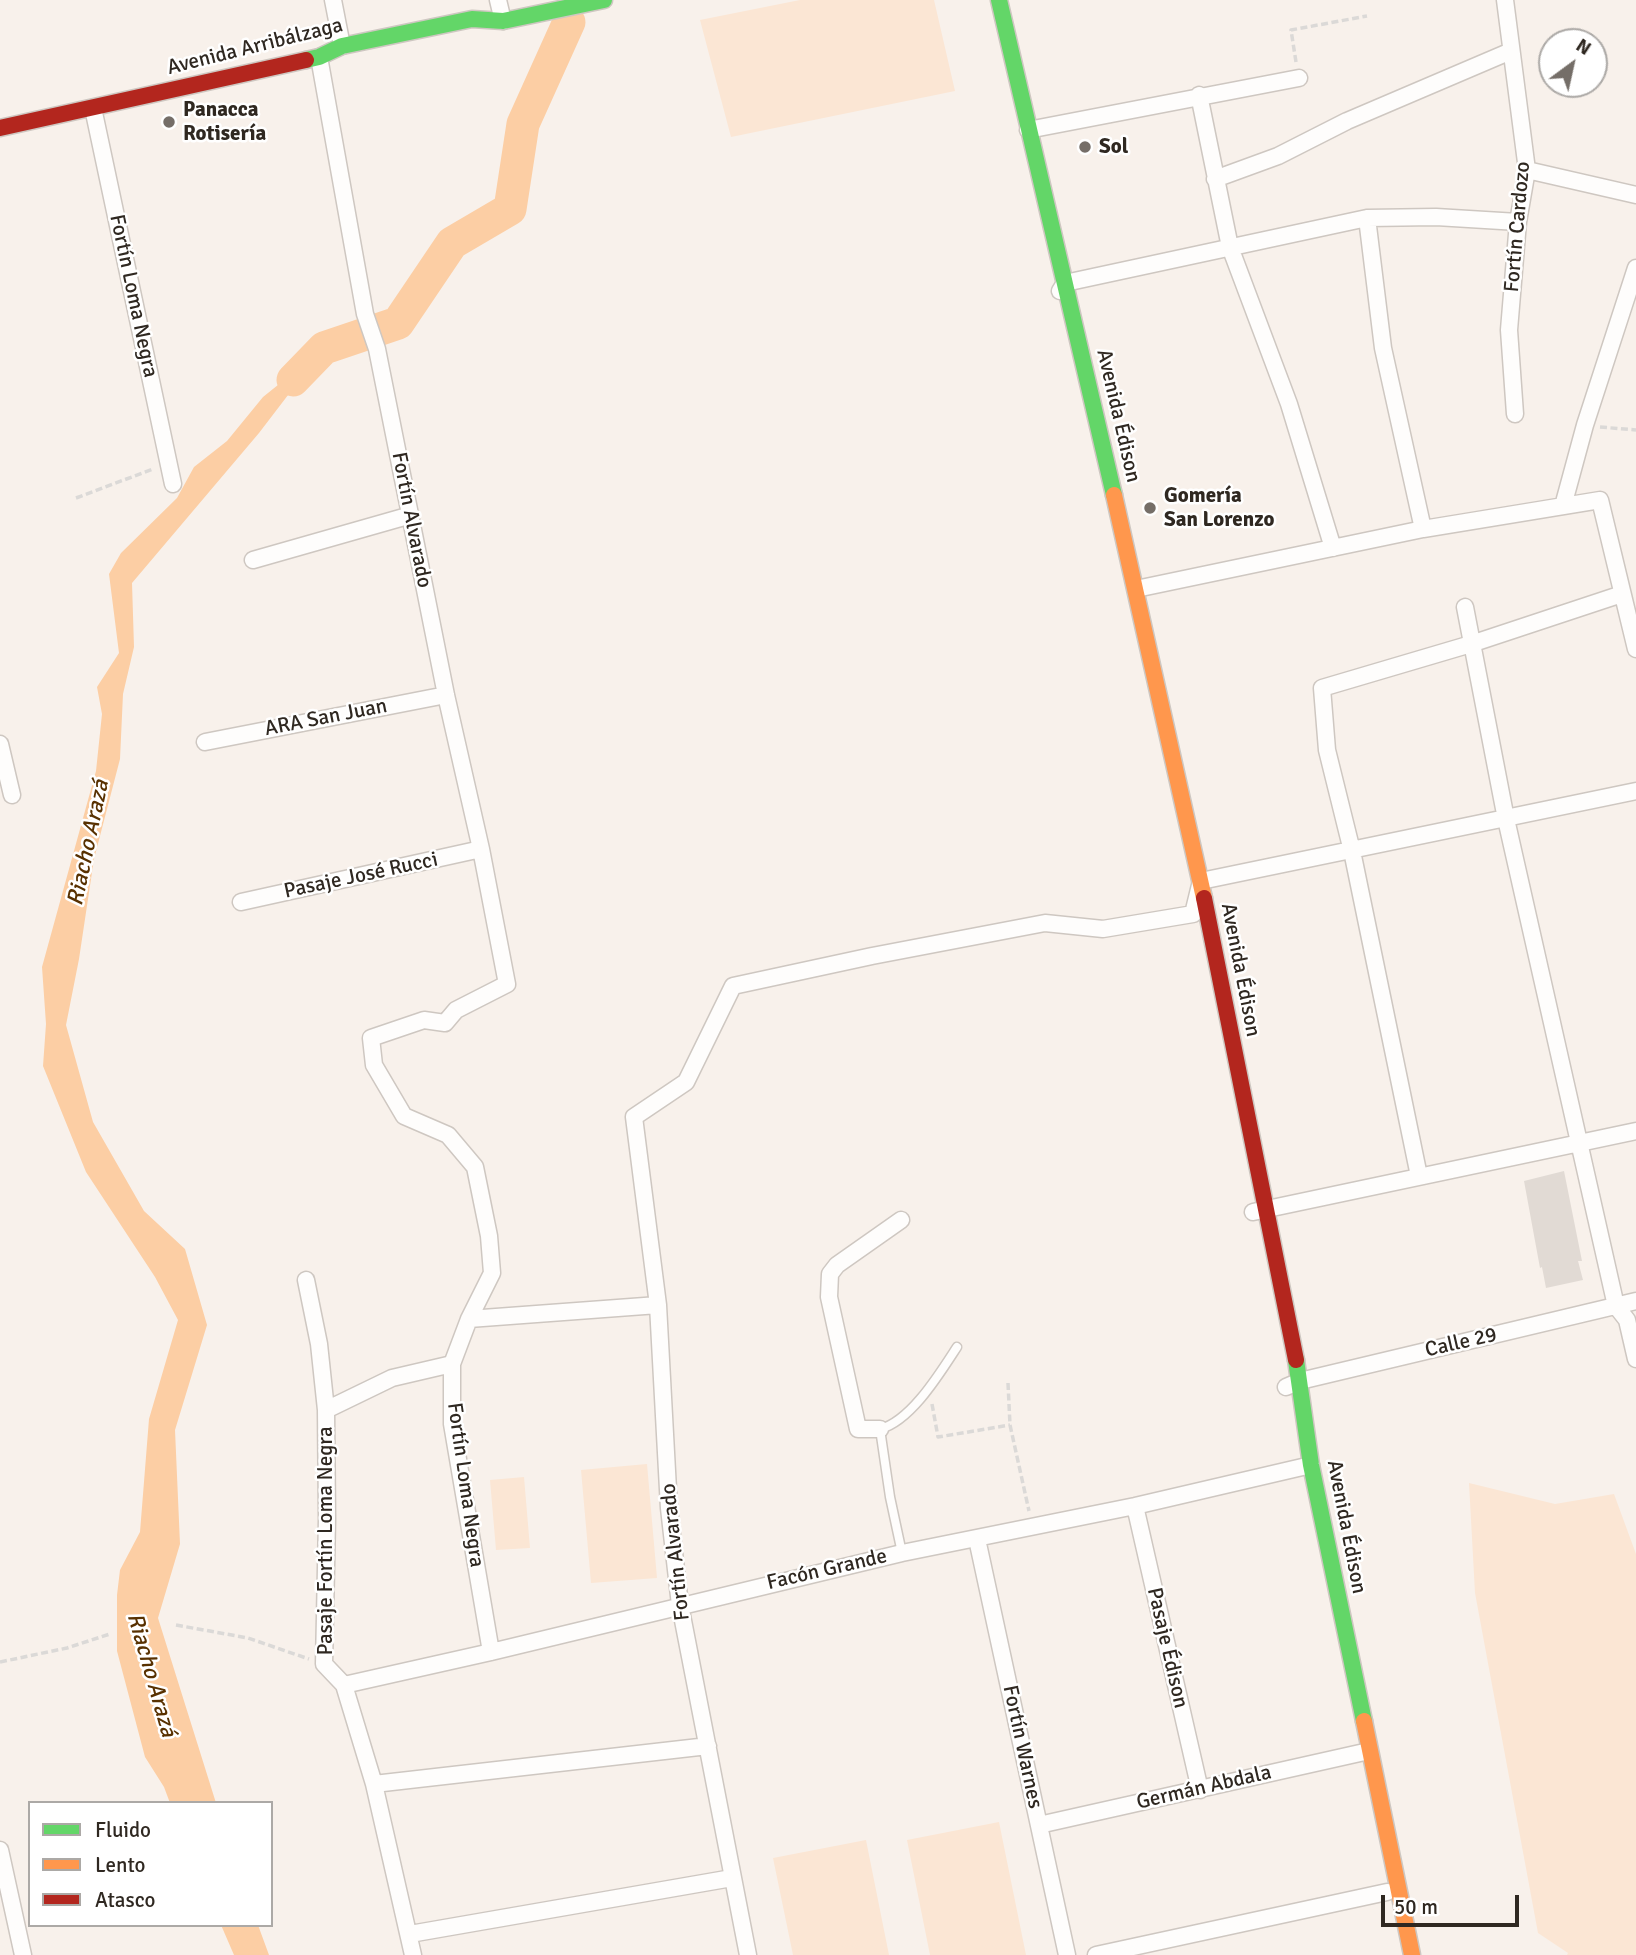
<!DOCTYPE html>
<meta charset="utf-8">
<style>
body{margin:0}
#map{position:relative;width:1636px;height:1955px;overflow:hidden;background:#f8f1eb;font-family:Signika,sans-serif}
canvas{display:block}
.legend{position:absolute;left:28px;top:1801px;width:245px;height:126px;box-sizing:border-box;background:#fff;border:2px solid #aca9a6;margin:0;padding:9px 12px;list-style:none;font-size:21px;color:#2f2821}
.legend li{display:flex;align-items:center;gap:14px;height:35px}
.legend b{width:35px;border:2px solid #aca9a6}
.north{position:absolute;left:1538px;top:28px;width:70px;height:70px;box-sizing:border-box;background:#fff;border:2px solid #aca9a6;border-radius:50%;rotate:33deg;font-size:19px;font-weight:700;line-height:28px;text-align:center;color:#2f2821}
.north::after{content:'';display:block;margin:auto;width:24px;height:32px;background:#756e68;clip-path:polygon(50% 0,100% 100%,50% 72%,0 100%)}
.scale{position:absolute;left:1381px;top:1895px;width:138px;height:32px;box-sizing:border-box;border:4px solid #2f2821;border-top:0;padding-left:9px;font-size:21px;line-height:24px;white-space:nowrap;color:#2f2821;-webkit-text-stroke:5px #fff;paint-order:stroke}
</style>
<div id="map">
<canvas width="1636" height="1955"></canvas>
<ul class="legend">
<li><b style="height:9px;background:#63d668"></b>Fluido</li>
<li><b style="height:9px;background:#ff974d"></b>Lento</li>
<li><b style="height:9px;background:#b3261e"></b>Atasco</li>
</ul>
<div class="north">N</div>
<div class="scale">50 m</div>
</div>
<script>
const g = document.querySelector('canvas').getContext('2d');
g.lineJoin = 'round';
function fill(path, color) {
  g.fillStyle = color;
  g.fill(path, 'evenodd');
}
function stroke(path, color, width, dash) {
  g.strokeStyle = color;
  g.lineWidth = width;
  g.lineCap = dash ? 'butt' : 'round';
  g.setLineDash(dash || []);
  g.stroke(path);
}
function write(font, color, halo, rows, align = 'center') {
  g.font = font + ' Signika,sans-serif';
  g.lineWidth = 5;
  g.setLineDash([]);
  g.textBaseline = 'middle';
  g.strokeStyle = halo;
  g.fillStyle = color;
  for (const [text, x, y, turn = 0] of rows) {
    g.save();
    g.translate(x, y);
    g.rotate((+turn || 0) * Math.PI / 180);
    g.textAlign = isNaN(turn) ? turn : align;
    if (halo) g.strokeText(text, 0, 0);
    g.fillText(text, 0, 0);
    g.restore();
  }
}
fill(new Path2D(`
 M800,0H934L955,91L731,137L700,20Z
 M647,1464L657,1578L591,1583L581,1470Z
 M524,1477L530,1548L496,1550L490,1480Z
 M1469,1483L1555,1504L1614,1494L1636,1554V1955H1567L1568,1953L1538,1933L1475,1593Z
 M999,1822L1026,1955H930L907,1840Z
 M866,1840L889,1955H793L773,1858Z`), '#fbe6d4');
fill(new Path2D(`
 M324,348L259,433L132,583L134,647L123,694L120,759L94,859L79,959L66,1025L93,1122L144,1211L185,1249L207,1325L175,1430L180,1544L158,1618L216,1803H170L164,1787L145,1757L117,1651V1595L120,1570L140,1532L149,1419L178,1320L155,1277L86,1172L43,1066L46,1024L42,967L96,771L102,714L97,687L119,653L109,574L121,553L177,498L194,467L227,441L263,397Z
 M221,1925H258L269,1955H234Z`), '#fccea4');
stroke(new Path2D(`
 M293,380L324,348L398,323L452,243L510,209L523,124L569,22`), '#fccea4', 33);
fill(new Path2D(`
 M1564,1171L1582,1261H1578L1583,1280L1546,1288L1542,1267L1540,1268L1524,1181Z`), '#e1dad4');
const lane = new Path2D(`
 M902,1553L890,1497L880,1429C911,1421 940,1373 957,1347`);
const street = new Path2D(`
 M333,0L342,46
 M498,0L503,21
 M1505,0L1527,170L1518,222L1509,330L1515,414
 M319,57L365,314L377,349L446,695L481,849L507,984L456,1010L445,1023L424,1020L371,1038L374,1065L404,1116L448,1135L475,1167L489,1236L492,1273L469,1319L452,1364V1424L491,1652
 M1199,95L1230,247L1289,404L1333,548
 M93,108L173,484
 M1028,130L1299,78
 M1527,170L1636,195
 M1215,179L1278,156L1347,121L1511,51
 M1367,218L1383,348L1423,529
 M1060,291L1065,283L1367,218L1436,217L1518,222
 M1563,506L1585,425L1636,268
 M253,560L411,515
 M1136,589L1423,529L1600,500L1636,649
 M1465,607L1506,819L1616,1306L1627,1320L1636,1359
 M205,742L446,695
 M0,744L12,795
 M241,902L481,849
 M1419,1176L1352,851L1327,750L1322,688L1471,644L1622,594
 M1253,1212L1636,1131
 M306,1280L319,1344L326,1410L327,1519L324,1664L344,1685L374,1784L413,1955
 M469,1319L658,1305
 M1286,1387L1300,1381L1636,1301
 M326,1410L392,1378L452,1364
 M880,1429H858L829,1297L830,1274L837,1265L901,1220
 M1135,1506L1200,1790
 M977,1539L1067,1955
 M344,1685L491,1652L902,1553L1135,1506L1311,1465
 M374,1784L708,1746
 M1039,1825L1369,1751
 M0,1850L23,1955
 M410,1934L732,1878
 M748,1955L680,1605L669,1508L658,1305L634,1117L686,1082L733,986L872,956L1045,923L1103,929L1193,914L1201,881L1636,791
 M1096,1955L1387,1892`);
const fast = new Path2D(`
 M999,0L1114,495
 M306,60L319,57L342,46L472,19L503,21L604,0
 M1296,1360L1311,1465L1364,1721`);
const slow = new Path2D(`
 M1114,495L1204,898
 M1364,1721L1412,1955`);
const jam = new Path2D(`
 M0,128L306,60
 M1204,898L1296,1360`);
stroke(lane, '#cec7c1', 11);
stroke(street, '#cec7c1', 19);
stroke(fast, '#cec7c1', 19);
stroke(slow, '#cec7c1', 19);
stroke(jam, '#cec7c1', 19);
stroke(new Path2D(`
 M1296,62L1291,30L1367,16
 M1600,427L1636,430
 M76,498L153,469
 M1008,1383L1010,1425L1029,1511
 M932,1404L938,1437L1010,1425
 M176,1625L248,1638L309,1659
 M0,1662L67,1648L110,1634`), '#dbd9d7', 3.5, [7, 3.5]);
stroke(lane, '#fefdfc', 8);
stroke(street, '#fefdfc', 16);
stroke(fast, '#63d668', 16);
stroke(slow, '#ff974d', 16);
stroke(jam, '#b3261e', 16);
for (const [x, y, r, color] of [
 [169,122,7,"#756e68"],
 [1085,147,7,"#756e68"],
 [1150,508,7,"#756e68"]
]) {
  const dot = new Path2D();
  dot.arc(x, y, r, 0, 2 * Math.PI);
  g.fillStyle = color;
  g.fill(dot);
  stroke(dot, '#fff', 2.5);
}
write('21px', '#2f2821', '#fff', [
 ["Avenida Arribálzaga",255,47,-14],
 ["Fortín Cardozo",1518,227,-85],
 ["Fortín Loma Negra",133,296,78],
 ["Avenida Édison",1118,416,77],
 ["Fortín Alvarado",411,520,79],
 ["ARA San Juan",326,718,-11],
 ["Pasaje José Rucci",361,876,-12],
 ["Avenida Édison",1240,970,79],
 ["Calle 29",1461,1343,-13],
 ["Fortín Loma Negra",465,1485,82],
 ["Avenida Édison",1346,1527,79],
 ["Pasaje Fortín Loma Negra",326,1541,-90],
 ["Fortín Alvarado",676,1552,-96],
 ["Facón Grande",827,1570,-13],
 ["Pasaje Édison",1167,1648,77],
 ["Fortín Warnes",1022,1747,78],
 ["Germán Abdala",1204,1788,-13]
]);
write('bold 21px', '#2f2821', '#fff', [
 ["Panacca",183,110],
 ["Rotisería",183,134],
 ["Sol",1099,147],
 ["Gomería",1164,496],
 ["San Lorenzo",1164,520]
], 'left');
write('italic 23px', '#583101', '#fff', [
 ["Riacho Arazá",89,843,-78],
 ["Riacho Arazá",151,1675,74]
]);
</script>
